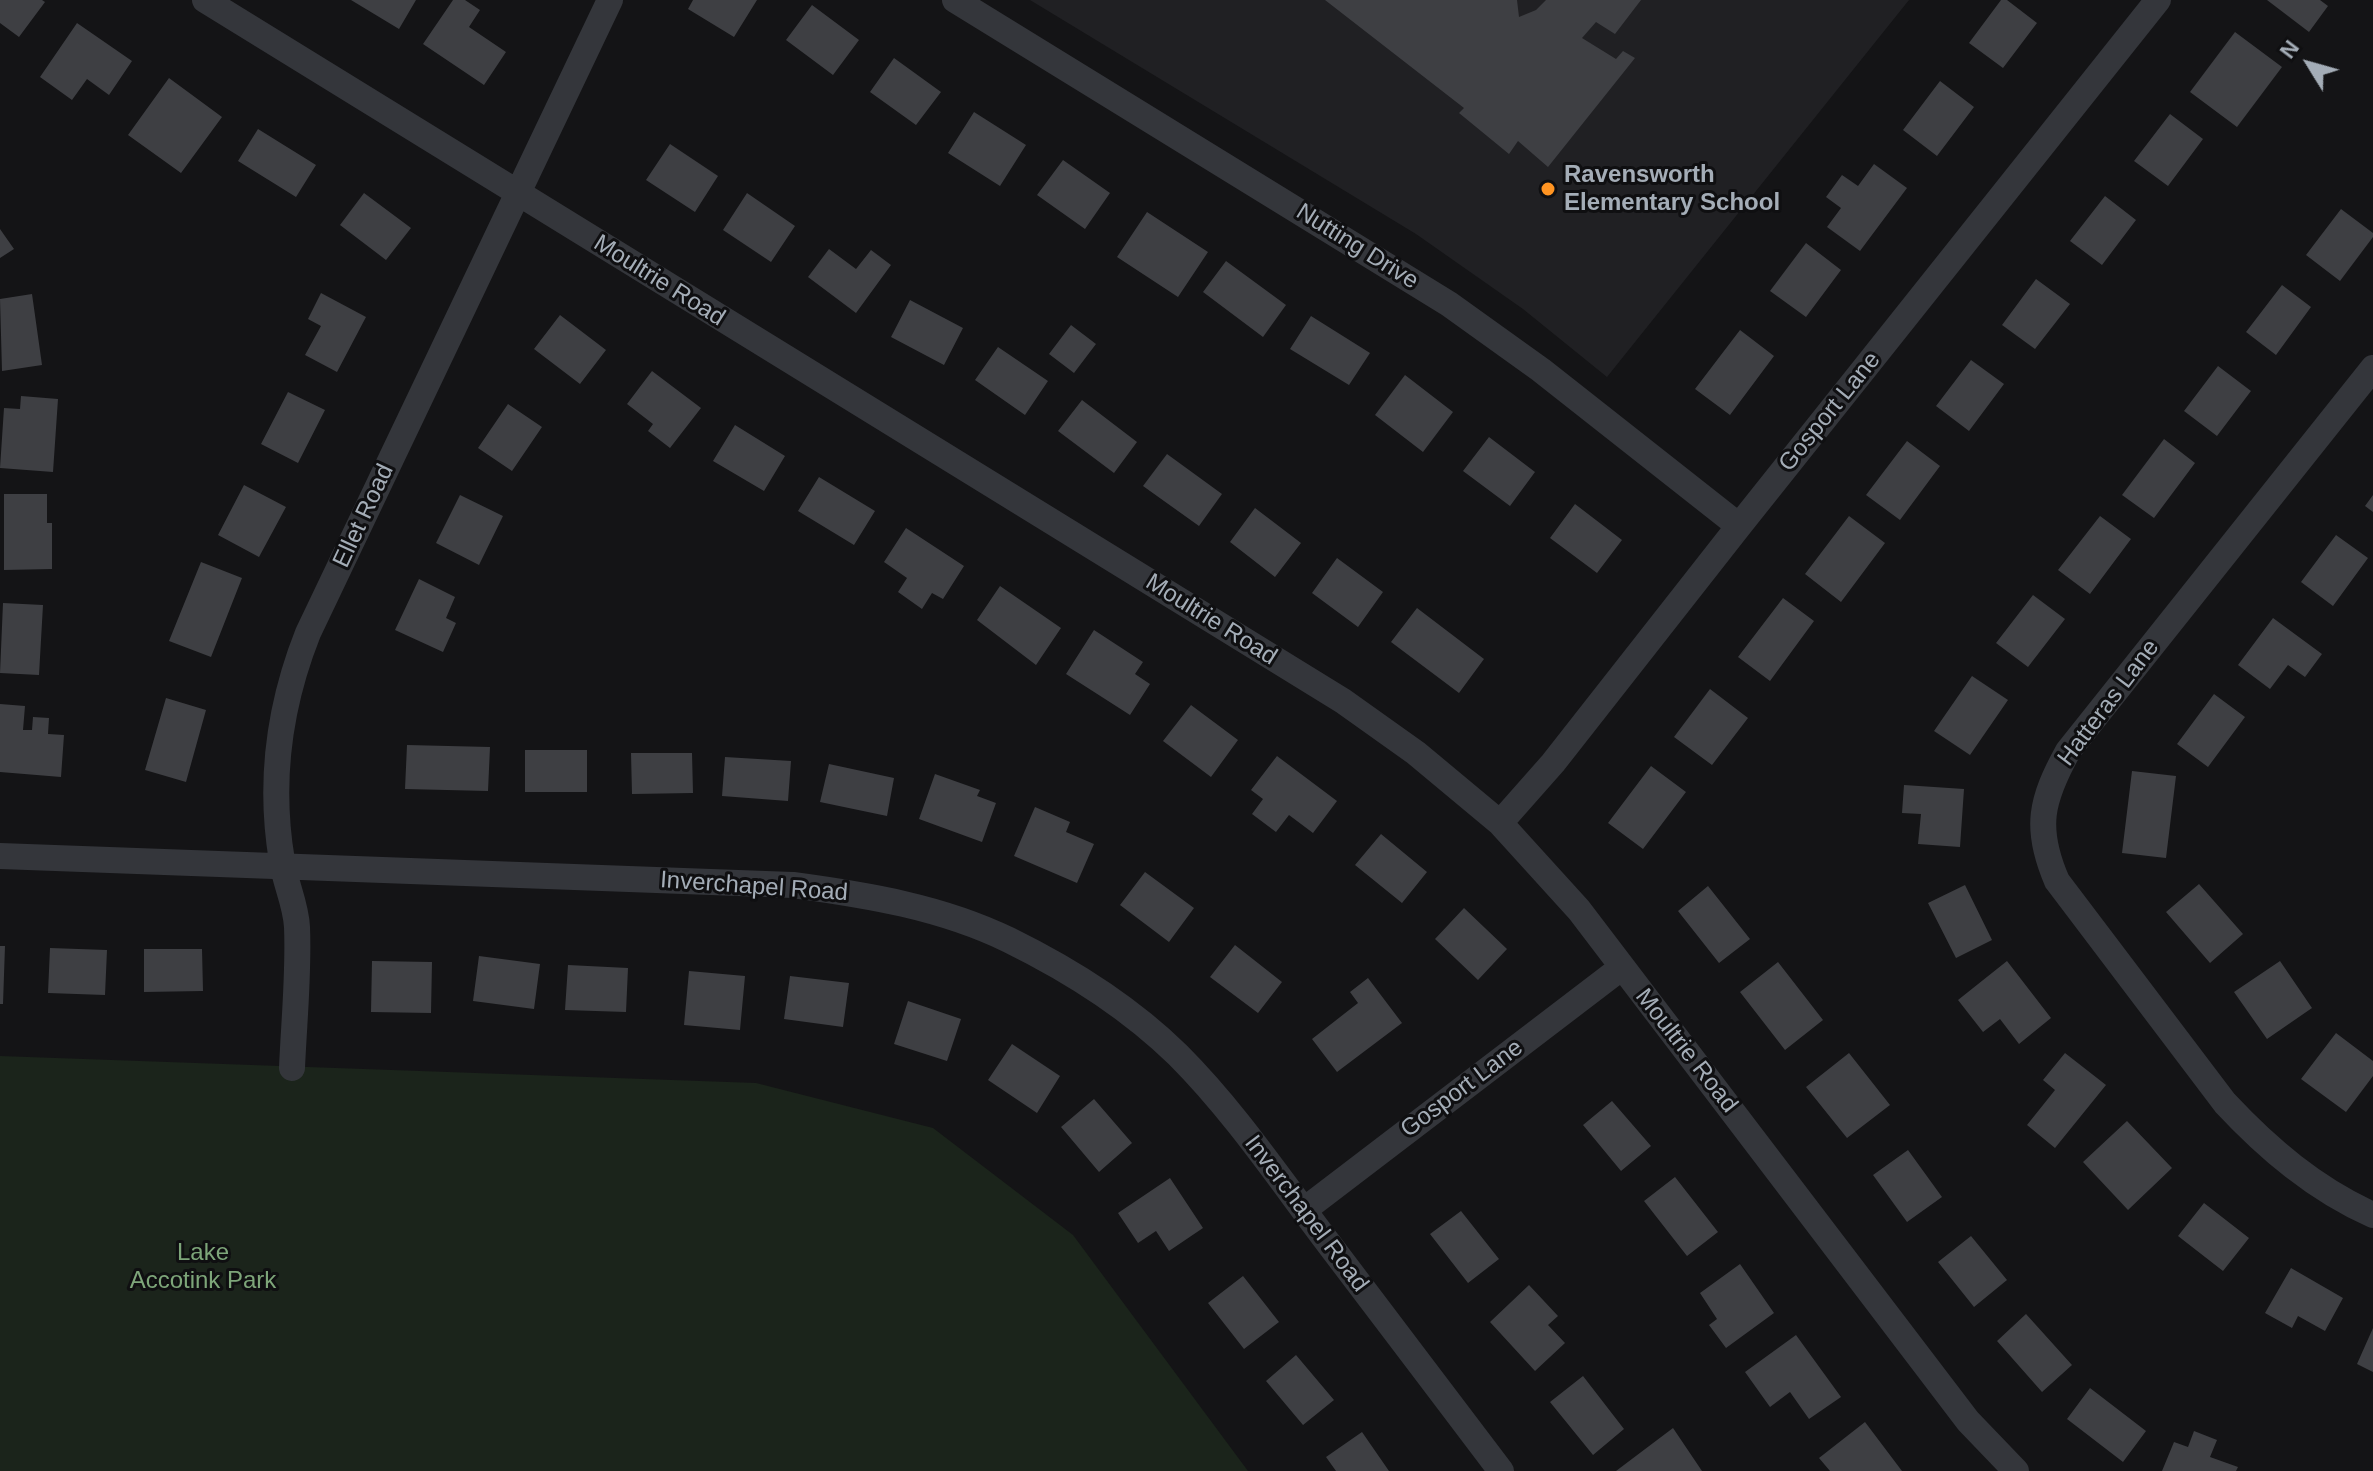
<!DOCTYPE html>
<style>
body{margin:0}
#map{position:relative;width:2373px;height:1471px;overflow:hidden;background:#141416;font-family:Arial,sans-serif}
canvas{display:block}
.north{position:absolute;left:2269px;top:24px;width:80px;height:80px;-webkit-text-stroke:6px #0f0f11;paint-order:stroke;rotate:307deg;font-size:22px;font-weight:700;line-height:32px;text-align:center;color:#a4adb7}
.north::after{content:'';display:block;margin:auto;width:28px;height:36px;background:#a4adb7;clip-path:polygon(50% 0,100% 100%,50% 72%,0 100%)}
</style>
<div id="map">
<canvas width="2373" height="1471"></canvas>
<div class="north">N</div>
</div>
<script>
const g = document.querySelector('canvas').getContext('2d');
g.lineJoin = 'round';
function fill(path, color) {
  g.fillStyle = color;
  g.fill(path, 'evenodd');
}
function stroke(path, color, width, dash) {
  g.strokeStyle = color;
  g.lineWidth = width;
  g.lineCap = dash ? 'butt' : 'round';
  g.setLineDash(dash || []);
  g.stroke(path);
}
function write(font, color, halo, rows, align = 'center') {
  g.font = font + ' Arial,sans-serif';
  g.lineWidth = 6;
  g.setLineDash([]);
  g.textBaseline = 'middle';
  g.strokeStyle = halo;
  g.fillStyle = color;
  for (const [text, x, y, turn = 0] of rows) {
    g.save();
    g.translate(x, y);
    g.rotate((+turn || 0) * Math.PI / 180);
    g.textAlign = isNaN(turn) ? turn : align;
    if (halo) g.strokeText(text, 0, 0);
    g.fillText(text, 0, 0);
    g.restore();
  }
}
fill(new Path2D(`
 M1030,0H1909L1607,377L1523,309L1416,234Z`), '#202023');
fill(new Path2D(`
 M0,1056L756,1083L933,1128L1073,1235L1248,1471H0Z`), '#1b241b');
fill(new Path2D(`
 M0,0H42L45,2L19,37L0,23Z
 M351,0H416L399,29Z
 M453,0H465L480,10L469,27L506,52L484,85L423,44Z
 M693,0H757L734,37L688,9Z
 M1325,0H1517L1519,17L1536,10L1546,0H1641L1615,34L1596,22L1582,38L1616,59L1623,51L1635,58L1548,167L1518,141L1509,154L1459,113L1464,108Z
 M2001,0H2007L2037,23L2003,68L1969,43Z
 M2267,0H2320L2328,6L2309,32Z
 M812,5L859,40L833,75L786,40Z
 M77,23L132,61L109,95L87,79L72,100L40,77Z
 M2235,32L2282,67L2237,127L2190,92Z
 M894,58L941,92L916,125L870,92Z
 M169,78L222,117L181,173L128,135Z
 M1940,81L1974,107L1937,156L1903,130Z
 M974,112L1026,145L1000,186L948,153Z
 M2170,114L2203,139L2168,186L2134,161Z
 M258,129L316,165L296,197L238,161Z
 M670,144L718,176L695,212L646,180Z
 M1063,160L1110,193L1085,229L1037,195Z
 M1874,164L1907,188L1860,251L1827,227L1841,208L1826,197L1842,175L1858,186Z
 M364,193L411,228L386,260L340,225Z
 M747,193L795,226L771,262L723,230Z
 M2105,196L2136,220L2102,265L2070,241Z
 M2341,209L2373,233V237L2340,281L2306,255Z
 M1147,212L1208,252L1178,297L1117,257Z
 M0,229L14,249L0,258Z
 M1806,243L1841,270L1806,317L1770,291Z
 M829,249L856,269L871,250L891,265L856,313L808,277Z
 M1226,261L1286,305L1263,337L1203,292Z
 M2036,279L2070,304L2035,349L2002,325Z
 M2282,285L2311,307L2276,355L2246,332Z
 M321,293L366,317L337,372L305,355L321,326L308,319Z
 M32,294L42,365L2,371L0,299Z
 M910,300L963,328L944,365L891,337Z
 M560,315L606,350L580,384L534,349Z
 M1311,316L1370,353L1349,385L1290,349Z
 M1071,325L1096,344L1074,373L1049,354Z
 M1740,330L1774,356L1730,415L1695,389Z
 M998,347L1048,381L1025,415L975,380Z
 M1971,360L2004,384L1969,431L1936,406Z
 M2218,366L2251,391L2217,436L2184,411Z
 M652,371L701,408L670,448L648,431L653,424L627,404Z
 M1405,375L1453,412L1423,452L1375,415Z
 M288,392L325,410L298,463L261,444Z
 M21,396L58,399L53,472L0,468L4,408L20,409Z
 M1082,400L1137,442L1114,473L1058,431Z
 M508,404L542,427L512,471L478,448Z
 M735,425L785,456L764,491L713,461Z
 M1489,437L1535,472L1510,506L1463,471Z
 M2164,439L2195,463L2154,518L2122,495Z
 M1907,441L1940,466L1900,520L1866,495Z
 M1167,454L1222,494L1199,526L1143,486Z
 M819,477L875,511L854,545L798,511Z
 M244,485L286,507L259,557L218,535Z
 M4,494H47V523H52V569L4,570Z
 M460,495L503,516L479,565L436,543Z
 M2373,495V512L2365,506Z
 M1575,504L1622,540L1597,573L1550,538Z
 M1255,508L1301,543L1275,577L1230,542Z
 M1849,516L1885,543L1841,602L1805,574Z
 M2100,516L2131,539L2090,594L2058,570Z
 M906,528L964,566L943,599L932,593L922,609L898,592L907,578L884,562Z
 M2336,535L2368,558L2333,606L2301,582Z
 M1337,558L1383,592L1358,627L1312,593Z
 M201,562L242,578L211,657L169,641Z
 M419,579L455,597L446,618L456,623L443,652L395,630Z
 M1000,586L1061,628L1036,665L977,620Z
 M2033,595L2065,619L2028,667L1996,643Z
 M1783,598L1814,621L1770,681L1738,657Z
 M3,603L43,605L39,675L0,673Z
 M1417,608L1484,659L1459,693L1391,642Z
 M2273,618L2322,654L2305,677L2288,665L2270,689L2238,665Z
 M1094,630L1143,662L1135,674L1150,684L1130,715L1066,674Z
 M1972,676L2008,700L1970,755L1934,731Z
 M1710,689L1748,718L1712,765L1674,737Z
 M2214,694L2245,717L2208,767L2177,744Z
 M166,698L206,710L186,782L145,770Z
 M0,704L25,706L23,730H32L33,717L49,718L48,734L64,735L61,777L0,772Z
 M1191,705L1238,740L1211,777L1163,741Z
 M407,745L490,747L488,791L405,789Z
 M525,750H587V792H525Z
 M631,753H692L693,793L632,794Z
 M1277,756L1337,801L1313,833L1289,815L1276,832L1252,814L1263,799L1251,790Z
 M725,757L791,761L788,801L722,796Z
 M829,764L894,778L887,816L820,802Z
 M1651,766L1686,792L1643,849L1608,823Z
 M2132,771L2176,776L2166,858L2122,853Z
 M935,774L980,790L977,796L996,803L982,842L919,819Z
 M1904,785L1964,789L1960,847L1918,844L1921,814L1902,813Z
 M1035,807L1070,822L1066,832L1094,844L1077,883L1014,856Z
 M1381,834L1427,872L1402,903L1355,865Z
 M1145,872L1194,908L1169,942L1120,905Z
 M2199,884L2243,934L2210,963L2166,912Z
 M1965,885L1992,940L1956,958L1928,903Z
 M1708,886L1750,939L1719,963L1678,911Z
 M1464,908L1507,949L1478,980L1435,939Z
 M1235,945L1282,982L1258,1013L1210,977Z
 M0,946H5L3,1004H0Z
 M50,948L107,950L105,995L48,993Z
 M144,949H202L203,991L144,992Z
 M479,956L540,964L534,1009L473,1001Z
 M372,961L432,962L431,1013L371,1012Z
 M2007,961L2051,1018L2019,1044L2000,1019L1983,1032L1958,1000Z
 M2280,961L2312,1008L2267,1039L2234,992Z
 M1778,962L1823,1020L1785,1050L1740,992Z
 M568,965L628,968L626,1012L565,1010Z
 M689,971L745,976L740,1030L684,1025Z
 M790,976L849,983L843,1027L784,1019Z
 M1368,978L1402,1023L1337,1072L1312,1039L1358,1003L1350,992Z
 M908,1001L961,1019L947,1061L894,1044Z
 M2336,1033L2373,1061V1076L2346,1112L2301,1079Z
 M1012,1044L1060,1076L1037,1113L988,1080Z
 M1849,1053L1890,1105L1847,1138L1806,1087Z
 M2065,1053L2106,1085L2055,1148L2027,1125L2055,1090L2043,1080Z
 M1094,1099L1132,1143L1099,1172L1061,1127Z
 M1612,1101L1651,1146L1621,1171L1583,1125Z
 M2127,1121L2172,1168L2128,1210L2083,1162Z
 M1908,1150L1942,1197L1907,1222L1873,1175Z
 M1675,1177L1718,1232L1687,1256L1644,1201Z
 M1170,1178L1203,1228L1169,1251L1156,1231L1138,1243L1118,1213Z
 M2204,1203L2249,1238L2223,1271L2178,1236Z
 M1461,1211L1499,1259L1468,1283L1430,1234Z
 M1971,1236L2007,1280L1974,1307L1938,1262Z
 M1740,1264L1774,1313L1726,1348L1709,1325L1717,1319L1700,1293Z
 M2291,1268L2343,1298L2325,1331L2298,1316L2292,1328L2265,1313Z
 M1243,1276L1279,1322L1244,1349L1208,1303Z
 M1529,1285L1558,1316L1548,1325L1565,1343L1535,1371L1490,1322Z
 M2026,1314L2072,1365L2042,1392L1997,1341Z
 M2373,1328V1372L2357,1364Z
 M1796,1335L1841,1397L1809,1419L1790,1392L1770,1407L1745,1372Z
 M1296,1355L1334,1400L1303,1425L1266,1381Z
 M1583,1376L1624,1429L1593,1455L1550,1402Z
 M2090,1388L2146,1431L2123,1462L2067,1419Z
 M1865,1422L1902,1471H1830L1819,1458Z
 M1673,1428L1702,1471H1616Z
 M2194,1431L2217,1440L2210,1457L2238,1467L2236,1471H2162L2174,1442L2188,1447Z
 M1362,1432L1389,1471H1336L1326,1457Z`), '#3e3f43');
stroke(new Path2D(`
 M205,0L1343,701L1416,753L1500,823L1579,910L1968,1421L2016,1471
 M955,0L1449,304L1541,370L1739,526
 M2373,368L2068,751C2041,800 2034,828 2057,881L2225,1103C2268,1149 2315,1189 2373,1215
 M1500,823L1553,763L1739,526L2158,0
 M0,856L793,885C867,895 941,907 1009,940C1070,970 1129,1007 1178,1055C1235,1112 1281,1181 1329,1244C1386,1320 1444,1395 1501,1471
 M292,1068C294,1021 299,973 297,927C296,904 285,883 282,861C269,784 279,706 308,633L610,0
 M1304,1210L1621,968`), '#34363b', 26);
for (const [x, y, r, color] of [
 [1548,189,8,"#ff9422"]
]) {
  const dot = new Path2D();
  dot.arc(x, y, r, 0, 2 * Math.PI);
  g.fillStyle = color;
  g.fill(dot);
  stroke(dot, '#0f0f11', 3);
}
write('bold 24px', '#a4adb7', '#0f0f11', [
 ["Ravensworth",1564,175],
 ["Elementary School",1564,203]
], 'left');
write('24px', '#a4adb7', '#0f0f11', [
 ["Nutting Drive",1357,247,32],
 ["Moultrie Road",659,281,32],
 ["Gosport Lane",1830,412,-51],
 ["Ellet Road",364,516,-65],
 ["Moultrie Road",1211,620,32],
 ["Hatteras Lane",2109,703,-53],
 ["Inverchapel Road",754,887,4],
 ["Moultrie Road",1686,1051,52],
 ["Gosport Lane",1462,1089,-37],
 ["Inverchapel Road",1306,1214,53]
]);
write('24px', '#7da579', '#0f0f11', [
 ["Lake",203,1253],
 ["Accotink Park",203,1281]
]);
</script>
